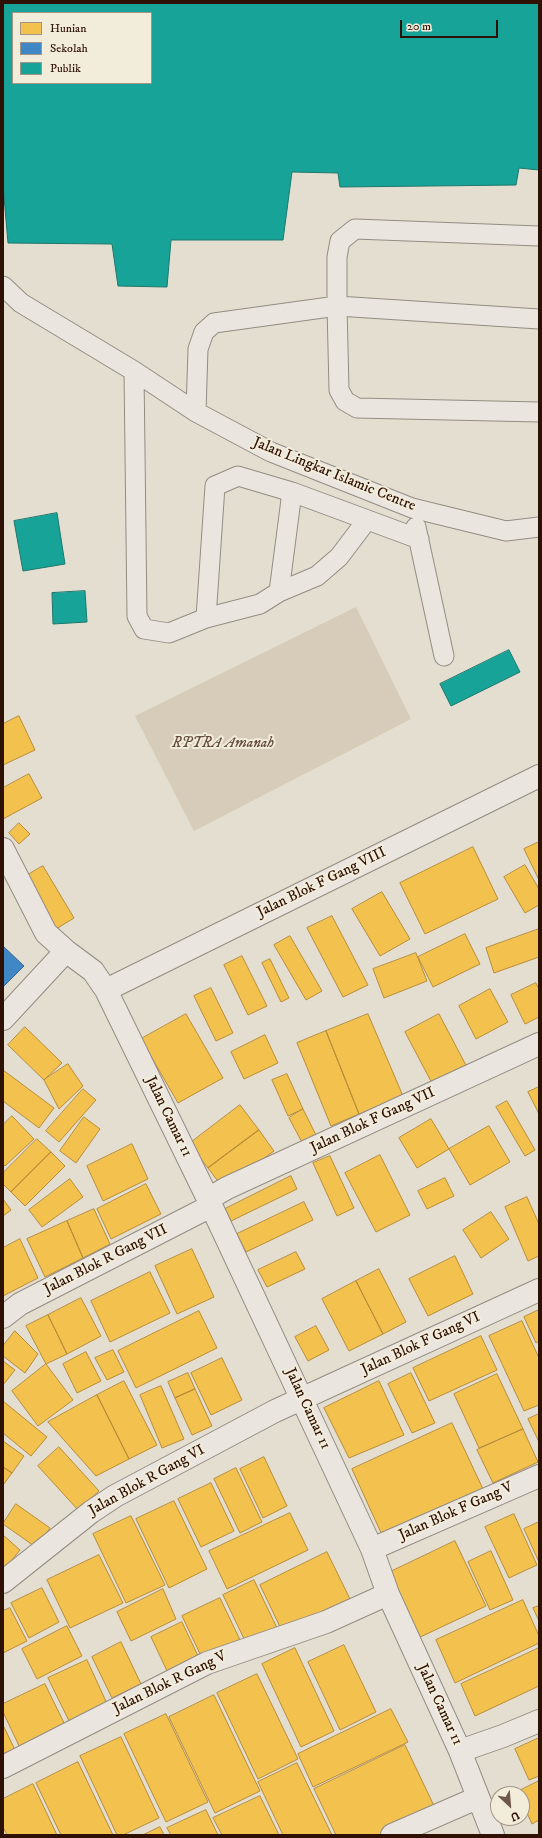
<!DOCTYPE html>
<style>
body{margin:0}
#map{position:relative;width:542px;height:1838px;overflow:hidden;background:#e3ded0;font-family:"IM FELL DW Pica",serif}
canvas{display:block}
.frame{position:absolute;inset:0;border:4px solid #2f1004;pointer-events:none}
.legend{position:absolute;left:12px;top:12px;width:140px;height:72px;box-sizing:border-box;background:#f2ecdb;border:1px solid #a49485;margin:0;padding:5px 7px;list-style:none;font-size:12px;color:#2f1004}
.legend li{display:flex;align-items:center;gap:8px;height:20px}
.legend b{width:20px;border:1px solid #a49485}
.north{position:absolute;left:490px;top:1786px;width:40px;height:40px;box-sizing:border-box;background:#f2ecdb;border:1px solid #a49485;border-radius:50%;rotate:154deg;font-size:11px;font-weight:700;line-height:16px;text-align:center;color:#2f1004}
.north::after{content:'';display:block;margin:auto;width:14px;height:18px;background:#6e584b;clip-path:polygon(50% 0,100% 100%,50% 72%,0 100%)}
.scale{position:absolute;left:400px;top:20px;width:98px;height:18px;box-sizing:border-box;border:2px solid #2f1004;border-top:0;padding-left:5px;font-size:12px;line-height:14px;white-space:nowrap;color:#2f1004;-webkit-text-stroke:3px #f2ecdb;paint-order:stroke}
</style>
<div id="map">
<canvas width="542" height="1838"></canvas>
<div class="frame"></div>
<ul class="legend">
<li><b style="height:11px;background:#f2c14e"></b>Hunian</li>
<li><b style="height:11px;background:#3f88c5"></b>Sekolah</li>
<li><b style="height:11px;background:#17a398"></b>Publik</li>
</ul>
<div class="north">U</div>
<div class="scale">20 m</div>
</div>
<script>
const g = document.querySelector('canvas').getContext('2d');
g.lineJoin = 'round';
function fill(path, color) {
  g.fillStyle = color;
  g.fill(path, 'evenodd');
}
function stroke(path, color, width, dash) {
  g.strokeStyle = color;
  g.lineWidth = width;
  g.lineCap = dash ? 'butt' : 'round';
  g.setLineDash(dash || []);
  g.stroke(path);
}
function write(font, color, halo, rows, align = 'center') {
  g.font = font + ' "IM FELL DW Pica",serif';
  g.lineWidth = 4;
  g.setLineDash([]);
  g.textBaseline = 'middle';
  g.strokeStyle = halo;
  g.fillStyle = color;
  for (const [text, x, y, turn = 0] of rows) {
    g.save();
    g.translate(x, y);
    g.rotate((+turn || 0) * Math.PI / 180);
    g.textAlign = isNaN(turn) ? turn : align;
    if (halo) g.strokeText(text, 0, 0);
    g.fillText(text, 0, 0);
    g.restore();
  }
}
fill(new Path2D(`
 M356,607L411,719L194,831L135,716Z`), '#d6ccb9');
const homes = new Path2D(`
 M19,716L35,750L3,765V724Z
 M29,774L42,798L3,819V788Z
 M19,823L30,834L19,844L9,833Z
 M539,842V880L524,849Z
 M473,847L498,899L425,934L400,883Z
 M525,865L539,889V905L525,913L504,877Z
 M43,866L74,918L56,929L26,876Z
 M382,892L410,939L380,956L352,909Z
 M332,916L368,985L343,997L307,928Z
 M539,929V957L494,973L486,948Z
 M465,934L480,964L433,987L418,957Z
 M290,936L322,991L306,1000L274,945Z
 M416,953L427,981L384,998L373,969Z
 M242,956L267,1006L248,1015L224,965Z
 M270,959L289,998L281,1002L262,963Z
 M536,983L539,989V1017L525,1024L511,995Z
 M211,988L233,1033L216,1041L194,996Z
 M490,989L508,1022L476,1039L459,1006Z
 M186,1014L223,1078L178,1103L141,1039Z
 M368,1014L403,1096L359,1114L326,1031Z
 M439,1014L468,1069L434,1087L405,1032Z
 M25,1027L62,1063L44,1080L8,1045Z
 M326,1031L359,1114L331,1126L297,1043Z
 M265,1035L278,1063L244,1079L231,1052Z
 M68,1064L83,1086L59,1109L44,1080Z
 M3,1070L54,1108L39,1128L3,1101Z
 M287,1074L303,1109L288,1116L272,1080Z
 M539,1087V1114L528,1092Z
 M83,1089L96,1100L59,1142L46,1131Z
 M507,1101L535,1150L525,1156L496,1107Z
 M240,1105L259,1130L208,1168L189,1144Z
 M303,1109L318,1139L304,1146L289,1118Z
 M12,1116L34,1139L5,1166L3,1164V1125Z
 M84,1117L100,1129L76,1163L60,1151Z
 M431,1119L449,1149L417,1168L399,1138Z
 M489,1126L510,1162L470,1185L449,1149Z
 M259,1130L274,1151L223,1188L208,1168Z
 M37,1139L51,1152L11,1192L3,1184V1173Z
 M132,1144L148,1179L103,1201L87,1166Z
 M51,1152L65,1166L25,1206L11,1192Z
 M380,1155L410,1215L376,1232L345,1173Z
 M330,1156L354,1208L337,1216L313,1163Z
 M291,1176L297,1189L231,1221L225,1209Z
 M445,1178L454,1196L427,1209L418,1191Z
 M70,1179L83,1197L42,1227L29,1210Z
 M146,1184L161,1214L111,1239L97,1209Z
 M527,1197L539,1224V1256L528,1261L505,1207Z
 M3,1199L11,1210L3,1216Z
 M304,1202L313,1220L246,1252L237,1234Z
 M94,1209L110,1244L83,1258L67,1221Z
 M491,1212L509,1239L481,1258L463,1230Z
 M67,1221L83,1258L45,1277L27,1239Z
 M20,1239L38,1278L3,1296V1248Z
 M192,1249L214,1297L177,1314L155,1266Z
 M296,1252L305,1269L267,1287L258,1270Z
 M455,1256L473,1294L428,1316L409,1279Z
 M379,1269L406,1322L383,1334L356,1281Z
 M150,1272L170,1313L110,1342L91,1301Z
 M356,1281L383,1334L349,1351L322,1299Z
 M81,1298L101,1336L67,1354L48,1315Z
 M539,1310V1341L536,1343L524,1317Z
 M199,1311L217,1348L136,1388L118,1351Z
 M48,1315L67,1354L46,1364L26,1326Z
 M522,1321L539,1358V1405L524,1411L489,1336Z
 M316,1326L329,1350L308,1361L295,1337Z
 M15,1331L38,1354L25,1373L3,1356V1346Z
 M481,1336L497,1370L429,1401L413,1368Z
 M113,1350L124,1372L107,1380L95,1358Z
 M86,1352L101,1381L77,1393L63,1364Z
 M222,1358L242,1400L211,1415L191,1373Z
 M3,1361L15,1370L3,1385Z
 M46,1364L73,1400L38,1426L12,1391Z
 M188,1373L195,1389L175,1398L168,1382Z
 M411,1373L435,1423L412,1433L388,1384Z
 M497,1374L523,1429L479,1448L454,1394Z
 M124,1381L157,1445L129,1459L97,1395Z
 M379,1381L404,1435L349,1458L324,1408Z
 M161,1386L184,1439L162,1448L140,1395Z
 M195,1389L212,1426L192,1435L175,1398Z
 M97,1395L129,1459L96,1476L48,1422Z
 M3,1401L47,1437L31,1456L3,1433Z
 M539,1414V1442L528,1419Z
 M452,1423L483,1489L382,1535L352,1469Z
 M523,1429L538,1462L493,1483L477,1450Z
 M3,1441L24,1456L12,1473L3,1467Z
 M59,1447L99,1491L78,1510L38,1466Z
 M264,1457L287,1506L263,1518L240,1469Z
 M3,1467L12,1473L3,1485Z
 M236,1468L262,1522L240,1533L214,1479Z
 M211,1483L234,1531L201,1547L178,1499Z
 M174,1501L207,1569L169,1588L136,1519Z
 M16,1504L50,1528L37,1548L3,1524Z
 M290,1513L308,1550L227,1589L209,1551Z
 M514,1514L537,1565L509,1578L485,1527Z
 M131,1516L165,1585L126,1603L93,1534Z
 M539,1522V1562L524,1529Z
 M3,1535L20,1550L3,1571Z
 M455,1541L486,1606L416,1639L386,1574Z
 M491,1551L513,1600L490,1610L468,1562Z
 M327,1552L350,1599L282,1631L260,1585Z
 M99,1555L123,1603L70,1628L47,1580Z
 M254,1580L278,1630L247,1645L223,1595Z
 M42,1588L59,1622L29,1638L11,1603Z
 M163,1589L176,1619L131,1641L117,1612Z
 M220,1598L241,1642L203,1660L182,1616Z
 M523,1600L539,1636V1643L455,1683L436,1640Z
 M539,1606V1621L533,1608Z
 M10,1608L27,1641L3,1653V1611Z
 M182,1622L199,1658L168,1673L151,1637Z
 M67,1626L82,1656L37,1679L22,1649Z
 M121,1642L141,1684L112,1698L92,1657Z
 M344,1645L376,1712L340,1730L308,1662Z
 M295,1648L334,1731L301,1747L262,1664Z
 M539,1648V1686L475,1716L461,1684Z
 M87,1660L109,1708L72,1727L48,1678Z
 M257,1674L298,1759L258,1779L217,1693Z
 M45,1684L67,1729L21,1750L3,1712V1704Z
 M214,1695L260,1791L215,1813L169,1717Z
 M391,1709L408,1742L313,1787L298,1754Z
 M166,1714L208,1802L166,1822L124,1734Z
 M3,1725L17,1754L3,1761Z
 M121,1737L159,1818L123,1835H117L80,1756Z
 M539,1738V1776L529,1780L515,1749Z
 M405,1745L436,1810L383,1835H336L314,1789Z
 M78,1762L113,1835H61L36,1783Z
 M297,1763L332,1835H283L258,1782Z
 M539,1781V1820L532,1824L522,1802V1794H518L517,1792Z
 M33,1784L57,1835H7L3,1827V1799Z
 M260,1796L279,1835H222L213,1818Z
 M206,1810L218,1835H171L167,1828Z
 M160,1827L164,1835H143Z`);
fill(homes, '#f2c14e');
stroke(homes, '#b88c38', 1);
const schools = new Path2D(`
 M3,946L24,966L3,987Z`);
fill(schools, '#3f88c5');
stroke(schools, '#3a648b', 1);
const public = new Path2D(`
 M3,3H539V170L519,168L516,185L340,187L338,173L292,172L283,240H171L167,287L118,286L112,244L8,243L3,185ZM13,13H151V83H13Z
 M57,513L65,564L23,571L14,521Z
 M85,591L87,622L53,624L52,593Z
 M509,650L520,672L451,706L440,684Z`);
fill(public, '#17a398');
stroke(public, '#1e776c', 1);
const lane = new Path2D(`
 M539,236L355,229L340,241L337,257V306L539,319
 M3,286L21,303L134,371L196,412L271,452L412,508L506,531L539,527
 M134,371L137,616L144,629L169,633L206,618L215,486L238,476L292,492L419,539
 M196,412L198,349L204,332L214,323L337,306L339,390L345,401L357,408L539,412
 M416,527L444,656
 M279,592L317,576L339,557L367,520
 M206,618L260,604L279,592L292,492`);
const street = new Path2D(`
 M3,849L46,933L66,951L93,971L106,990L208,1199L372,1549L388,1594L460,1751L493,1835
 M106,990L539,776
 M3,1019L66,951
 M208,1199L227,1188L539,1044
 M3,1317L20,1304L211,1206
 M372,1549L539,1476
 M3,1582L91,1512L115,1496L275,1411L539,1290
 M460,1751L503,1736L539,1721
 M3,1767L207,1663L326,1622L388,1594
 M392,1835L477,1798`);
stroke(lane, '#938c82', 21);
stroke(street, '#938c82', 24);
stroke(lane, '#eae6df', 19);
stroke(street, '#eae6df', 22);
write('15px', '#2f1004', '#f2ecdb', [
 ["Jalan Lingkar Islamic Centre",334,475,22],
 ["Jalan Blok F Gang VIII",322,883,-26],
 ["Jalan Camar 11",168,1117,64],
 ["Jalan Blok F Gang VII",373,1121,-25],
 ["Jalan Blok R Gang VII",106,1260,-27],
 ["Jalan Blok F Gang VI",421,1344,-25],
 ["Jalan Camar 11",307,1409,65],
 ["Jalan Blok R Gang VI",147,1481,-29],
 ["Jalan Blok F Gang V",456,1512,-24],
 ["Jalan Blok R Gang V",170,1683,-26],
 ["Jalan Camar 11",439,1705,65]
]);
write('italic 15px', '#664d3d', '#f2ecdb', [
 ["RPTRA Amanah",223,744]
]);
</script>
